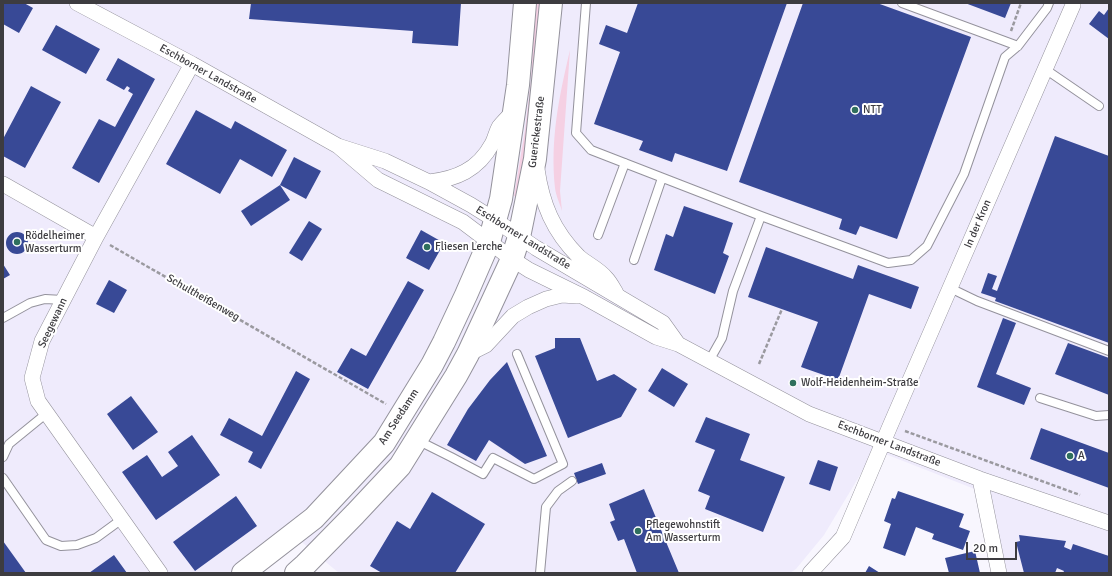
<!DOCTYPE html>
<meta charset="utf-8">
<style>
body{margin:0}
#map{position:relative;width:1112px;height:576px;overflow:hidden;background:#f8f6fe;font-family:Signika,sans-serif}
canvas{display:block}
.frame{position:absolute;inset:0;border:4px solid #3d3c40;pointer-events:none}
.scale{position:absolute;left:966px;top:542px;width:51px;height:18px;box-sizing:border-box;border:2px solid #3d3c40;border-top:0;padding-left:5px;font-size:12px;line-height:14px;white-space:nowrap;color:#3d3c40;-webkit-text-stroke:3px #fff;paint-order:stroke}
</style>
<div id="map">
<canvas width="1112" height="576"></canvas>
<div class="frame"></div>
<div class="scale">20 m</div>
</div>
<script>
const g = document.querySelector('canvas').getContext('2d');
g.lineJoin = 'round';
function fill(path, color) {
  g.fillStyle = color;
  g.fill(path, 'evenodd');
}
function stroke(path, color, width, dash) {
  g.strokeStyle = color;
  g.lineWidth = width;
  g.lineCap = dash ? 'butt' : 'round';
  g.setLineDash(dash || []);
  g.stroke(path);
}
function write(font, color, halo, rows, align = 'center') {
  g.font = font + ' Signika,sans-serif';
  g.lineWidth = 4;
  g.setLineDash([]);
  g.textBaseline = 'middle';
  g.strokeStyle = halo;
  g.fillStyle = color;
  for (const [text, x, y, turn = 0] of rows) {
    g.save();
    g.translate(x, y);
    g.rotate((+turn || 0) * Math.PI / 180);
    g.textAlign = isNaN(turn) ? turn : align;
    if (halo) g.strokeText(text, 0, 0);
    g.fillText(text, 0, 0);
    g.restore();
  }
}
fill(new Path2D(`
 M3,3H1109V573H1007L990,495L875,450L824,535L796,569L790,573H339L286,529L231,573H3Z`), '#efebfc');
fill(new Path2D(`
 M535,3H543L519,198L514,196L525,130L531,80Z
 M570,50L560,191L562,211C560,204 556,196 555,188C550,139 559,97 570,50Z`), '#f5d0e3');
fill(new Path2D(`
 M3,3H24L33,8L19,33L3,24Z
 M251,3H461L458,46L412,43L413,31L249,19Z
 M638,3H787L727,171L675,153L672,162L639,150L643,141L594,124L620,52L599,44L606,25L627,33Z
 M803,3H877L971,37L897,239L860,226L856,235L839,229L842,219L739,182Z
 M965,3H1011L1005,18Z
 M1109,8V39L1089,24L1099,11L1104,15Z
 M56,25L100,49L86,74L42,50Z
 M118,58L155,79L99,183L72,168L99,119L115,127L133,94L128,91L130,88L127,86L124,90L106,80Z
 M31,86L61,102L25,168L3,156V139Z
 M196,110L231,129L235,121L287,150L272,177L240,159L220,194L166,164Z
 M1055,136L1109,156V343L995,301L996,298L981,293L988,273L997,276L992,289L997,291Z
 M294,157L321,171L306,199L280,185Z
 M280,185L290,200L251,226L241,211Z
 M684,206L733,223L723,253L729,256L715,294L654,270L666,234L673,237Z
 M309,221L322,229L302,261L289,253Z
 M421,230L444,243L429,270L406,258Z
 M6 243a11 11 0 1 1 22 0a11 11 0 1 1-22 0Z
 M766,247L853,279L858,265L919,287L911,309L869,294L838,380L801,367L818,322L748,297Z
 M3,264L10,275L3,279Z
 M109,280L127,290L114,313L96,304Z
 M408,281L424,290L368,389L337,372L351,348L366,356Z
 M1003,318L1016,323L996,374L1031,388L1024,405L977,387Z
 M555,338H580L597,381L614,374L637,389L621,417L568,438L535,356L555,348Z
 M1068,343L1109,358V395L1055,374Z
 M507,362L547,456L525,464L489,440L476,461L447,445L468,409L490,380Z
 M662,368L688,384L674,407L648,391Z
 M296,371L310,379L261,469L248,462L253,452L220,435L229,418L262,436Z
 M131,396L158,432L133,450L107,414Z
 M706,417L750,434L740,460L785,477L763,532L705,509L710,496L698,491L715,450L695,442Z
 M1041,428L1109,453V488L1030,459Z
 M192,435L220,475L156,520L122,472L147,455L162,477L178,466L168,452Z
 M818,460L838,467L830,491L809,484Z
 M602,463L606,474L578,484L574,473Z
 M644,489L679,573H637L624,539L618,541L610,522L615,520L609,504Z
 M898,491L964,514L959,527L970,531L963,550L932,539L934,534L916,527L905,556L883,548L891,524L884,521L892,498L895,499Z
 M432,492L485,524L455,573H382L370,566L397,521L410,529Z
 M236,496L257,526L195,571L173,542Z
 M1019,535L1066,541L1064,547L1071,550L1073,544L1109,556V573H1063L1064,571L1057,568L1055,573H1024L1016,542L1020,541Z
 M3,541L26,573H3Z
 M975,551L980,573H949L945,558Z
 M114,555L127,573H89Z
 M869,566L880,573H865Z`), '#384996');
const service = new Path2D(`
 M586,3L576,133L591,150L761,216L888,263L911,260L927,246L964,174L1005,57L1018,46L1047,8L1049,3
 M902,3L1018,46
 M1045,69L1099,106
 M598,235L625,163
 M634,260L662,178
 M950,288L977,301L1109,351
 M3,318L30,303L45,299L63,300
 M709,361L722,338L733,291L761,216
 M1040,398L1096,416L1109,415
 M417,440L451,457L483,474L493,458L534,479L563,464L517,354
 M3,457L9,444L47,413
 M3,478L46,540L61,546L77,545L96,538L122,519
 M540,573L546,507L558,491L572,481`);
const minor = new Path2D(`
 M77,3L192,64L338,146L385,161L429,182L471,205L495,220L536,248L663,323L678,344
 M338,146L378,180L463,222L512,259L529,270L584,297L656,337L678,344L809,414L980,479L1109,523
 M537,169C542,204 553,231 579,257C587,264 599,269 606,278C610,282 613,288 616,293
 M429,182C456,179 478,170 492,144C495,139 496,132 499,127C503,122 509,116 514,111
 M3,184L96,237
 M468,354L486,345L513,316L528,307L546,299L562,295L577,296
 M980,479L999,573
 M160,573L38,401L32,378L42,341L96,237L192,64
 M810,573L843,537L890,426L1073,5`);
const secondary = new Path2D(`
 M243,573L314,518L384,443L432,365L444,342L466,295L489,242L501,199L518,85L525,3
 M296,573L305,565L355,514L400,466L456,376L468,354L512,259L519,237L535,159L551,3`);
stroke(service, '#94929c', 10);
stroke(minor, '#94929c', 16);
stroke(secondary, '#94929c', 24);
stroke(new Path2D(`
 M1011,31L1021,3
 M110,245L386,404
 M759,364L782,309
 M905,431L1080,495`), '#9a999f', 2.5, [4, 2]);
stroke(service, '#fff', 8);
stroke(minor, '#fff', 15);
stroke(secondary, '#fff', 22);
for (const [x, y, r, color] of [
 [855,110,4,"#2f6f5d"],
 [17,242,4,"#2f6f5d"],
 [427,247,4,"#2f6f5d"],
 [793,383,4,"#2f6f5d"],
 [1070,456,4,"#2f6f5d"],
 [638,531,4,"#2f6f5d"]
]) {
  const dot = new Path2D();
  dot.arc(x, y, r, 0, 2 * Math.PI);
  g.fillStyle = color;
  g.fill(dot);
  stroke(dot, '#fff', 1.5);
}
write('11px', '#3d3c40', '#fff', [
 ["Eschborner Landstraße",208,74,29],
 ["Guerickestraße",537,132,-83],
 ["In der Kron",978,224,-67],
 ["Eschborner Landstraße",523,238,32],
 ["Schultheißenweg",203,298,30],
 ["Seegewann",53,323,-65],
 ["Am Seedamm",399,417,-57],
 ["Eschborner Landstraße",889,444,21]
]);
write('11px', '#3d3c40', '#fff', [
 ["NTT",863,110],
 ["Rödelheimer",25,236],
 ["Wasserturm",25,249],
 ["Fliesen Lerche",435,247],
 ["Wolf-Heidenheim-Straße",801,383],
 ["A",1078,456],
 ["Pflegewohnstift",646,525],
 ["Am Wasserturm",646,538]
], 'left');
</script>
